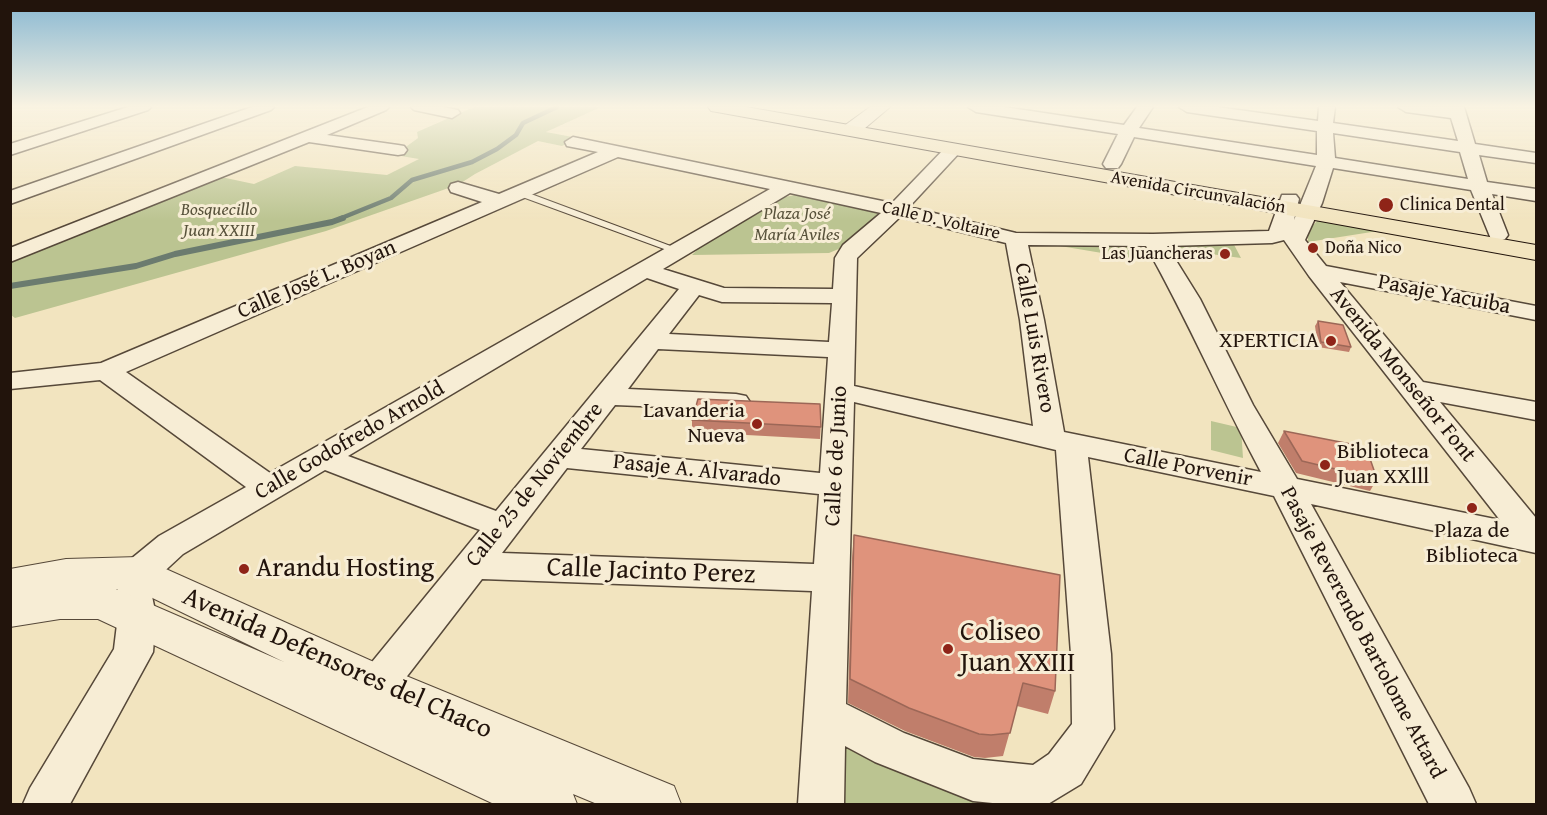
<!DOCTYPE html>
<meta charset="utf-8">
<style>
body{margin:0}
#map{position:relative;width:1547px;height:815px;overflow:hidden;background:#f2e4bf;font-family:"Gentium Book Plus",serif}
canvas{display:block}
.frame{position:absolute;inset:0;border:12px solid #22140c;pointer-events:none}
</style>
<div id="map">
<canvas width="1547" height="815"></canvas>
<div class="frame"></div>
</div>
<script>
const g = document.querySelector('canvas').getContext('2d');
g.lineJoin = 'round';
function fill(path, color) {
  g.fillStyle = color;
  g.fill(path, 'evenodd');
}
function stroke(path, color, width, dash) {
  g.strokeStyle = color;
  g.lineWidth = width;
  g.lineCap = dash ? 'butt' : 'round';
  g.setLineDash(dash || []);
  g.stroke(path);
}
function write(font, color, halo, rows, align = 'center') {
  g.font = font + ' "Gentium Book Plus",serif';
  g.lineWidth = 6;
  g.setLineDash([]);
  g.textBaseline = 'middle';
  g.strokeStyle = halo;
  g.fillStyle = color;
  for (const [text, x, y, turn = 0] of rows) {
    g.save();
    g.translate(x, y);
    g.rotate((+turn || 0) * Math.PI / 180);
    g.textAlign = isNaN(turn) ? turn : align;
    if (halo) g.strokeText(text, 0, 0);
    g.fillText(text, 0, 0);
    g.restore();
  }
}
fill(new Path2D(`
 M474,107H601L546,132L578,138L562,146L538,141L475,174L461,183L443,190L326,231L15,318L11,315V262L221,177L254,184L295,166L387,175L419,159L395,155L418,138L417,132Z
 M795,195L881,214L841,248L829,253L692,255L702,245L780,198Z
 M1318,220L1378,231L1308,242V231Z
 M1231,239L1241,258L1165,248L1160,240Z
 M1145,240L1150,261L1048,244Z
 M1211,421L1241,428L1243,458L1211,450Z
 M836,734L1017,804H839Z`), '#bbc491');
stroke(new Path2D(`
 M339,219L391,198L412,180L472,162L497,149L516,135L523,123L557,107`), '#6b7b6f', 4.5);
stroke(new Path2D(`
 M10,286L136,266L175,254L332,222L343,218`), '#6b7b6f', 6);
const service = new Path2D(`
 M517,191H523L684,251L679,254L675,253L517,195Z`);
const minor = new Path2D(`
 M128,107H151L148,110L10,155V144Z
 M252,107H274L271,110L10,204V191Z
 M368,107H389L386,110L327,135L398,145L404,146L407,150L404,154L398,155L309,142L10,262V248Z
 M411,107H443L458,110L460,113L452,118L414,110Z
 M968,107H1004L1124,125L1137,107H1153L1139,128L1317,155V131L1187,112L1179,107H1217L1318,121L1319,107H1335L1333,123L1458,141L1451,118L1406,112L1398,107H1464L1475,144L1536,153V163L1479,155L1487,182L1536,189V201L1492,194L1508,235L1505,239L1498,241L1491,239L1471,190L1333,168L1322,203L1305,240L1326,266L1536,306V320L1340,282L1423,382L1536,402V420L1440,402L1536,518V553L1311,504L1469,788L1476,804H1429L1274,496L1088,457L1111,654L1114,729L1081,784L1048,804H1002L973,801L875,762L845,746L844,804H798L812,591L482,579L391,697L377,702L363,697L357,685L363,673L480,530L325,470L183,554L156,579L152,596L156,616L153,652L70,804H23L30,788L114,649L118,616L116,596L121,573L126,563L159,536L246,487L100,380L10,389V373L101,363L482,202L451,192L449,188L451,184L458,182L499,194L598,152L567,146L565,142L573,137L892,203L946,147H958L961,151L909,207L1016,233L1153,234L1269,231L1282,195H1296L1299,199L1294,220L1316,166L1134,137L1121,164L1118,168H1106L1103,164L1118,134L976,112ZM1333,133L1460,152L1468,179L1335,158ZM618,157L770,189L270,473L126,372ZM790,193L881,213L843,245L835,258L833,289L724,288L663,269ZM900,217L1006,243L1020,320L1033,426L854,386L857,258ZM1284,240L1309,276L1500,520L1297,479L1253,405L1200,299L1167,246L1272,243ZM1028,245L1146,246C1188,320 1221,398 1261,472L1064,432L1044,320ZM647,278L679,289L496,511L348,456ZM699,295L722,302L832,303L829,342L669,334ZM658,349L828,357L820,473L581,449L615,405L736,410L746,408L750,402L746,396L736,394L628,389ZM854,402L1056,450L1071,654L1072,724L1049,754L1033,765L973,759L904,733L846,704ZM567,468L819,494L814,564L502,553Z`);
const tertiary = new Path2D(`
 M870,107H890L858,134H844L842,130L844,126Z
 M139,557L394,671L674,786L681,804H597L573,794L577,804H494L98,619H60L10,627V569L66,559ZM116,589H134L284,662L118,590Z`);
const trunk = new Path2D(`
 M708,107H746L1536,245V260L717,112L711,111Z`);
stroke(service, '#564839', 2);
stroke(minor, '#564839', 3);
stroke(tertiary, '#564839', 2);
stroke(trunk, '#22140c', 2);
fill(service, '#f7edd5');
fill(minor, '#f7edd5');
fill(tertiary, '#f7edd5');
fill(trunk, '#f2e4bf');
fill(new Path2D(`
 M1318,321L1351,347L1349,352L1318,347L1315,326Z
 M692,420L821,421L820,439L692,432Z
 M1284,431L1377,479L1370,491L1296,473L1278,443Z
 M854,535L1055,691L1048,714L1017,706L1003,756L985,758L974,757L905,731L848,703L852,558Z`), '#c07e6b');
const building = new Path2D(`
 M1318,321L1343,325L1351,347L1321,342Z
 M698,399L820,404L821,427L692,420Z
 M1284,431L1366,447L1377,479L1302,461Z
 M854,535L1060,575L1055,691L1023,683L1010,733L991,735L979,734L909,708L850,679Z`);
fill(building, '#df937c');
stroke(building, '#9c6757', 1.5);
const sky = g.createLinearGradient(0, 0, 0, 221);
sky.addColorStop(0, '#89b8d2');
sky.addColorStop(0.48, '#f9f3e2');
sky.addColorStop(1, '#f9f3e200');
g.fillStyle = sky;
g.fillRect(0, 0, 1547, 221);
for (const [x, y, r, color] of [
 [1386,205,8,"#8f2418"],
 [1313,248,6,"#8f2418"],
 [1225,254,6,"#8f2418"],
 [1331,341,6,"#8f2418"],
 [757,424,6,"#8f2418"],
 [1325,465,6,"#8f2418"],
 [1472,508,6,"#8f2418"],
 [244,569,6,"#8f2418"],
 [948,649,6,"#8f2418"]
]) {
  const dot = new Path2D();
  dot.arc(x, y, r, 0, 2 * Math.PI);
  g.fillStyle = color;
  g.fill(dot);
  stroke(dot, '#f7edd5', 2);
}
write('18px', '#22140c', '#f7edd5', [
 ["Avenida Circunvalación",1198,193,10],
 ["Calle D. Voltaire",941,221,13]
]);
write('18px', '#22140c', '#f7edd5', [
 ["Clinica Dental",1400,205],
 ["Doña Nico",1325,248],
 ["Las Juancheras",1213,254,"right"]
], 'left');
write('italic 18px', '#58523b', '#f7edd5', [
 ["Bosquecillo",219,210],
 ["Juan XXIII",219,231],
 ["Plaza José",797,214],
 ["María Aviles",797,235]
]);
write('22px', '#22140c', '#f7edd5', [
 ["Calle José L. Boyan",317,280,-23],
 ["Pasaje Yacuiba",1444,295,11],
 ["Calle Luis Rivero",1034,338,80],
 ["Avenida Monseñor Font",1402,375,51],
 ["Calle Godofredo Arnold",350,441,-30],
 ["Calle 6 de Junio",837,456,-87],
 ["Calle Porvenir",1188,468,11],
 ["Pasaje A. Alvarado",697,471,6],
 ["Calle 25 de Noviembre",535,485,-51],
 ["Pasaje Reverendo Bartolome Attard",1362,633,62]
]);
write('22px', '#22140c', '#f7edd5', [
 ["XPERTICIA",1319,341],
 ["Lavanderia",745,411],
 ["Nueva",745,436],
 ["Biblioteca",1337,452,"left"],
 ["Juan XXlll",1337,477,"left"],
 ["Plaza de",1472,531,"center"],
 ["Biblioteca",1472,556,"center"]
], 'right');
write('27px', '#22140c', '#f7edd5', [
 ["Arandu Hosting",256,569],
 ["Coliseo",960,633],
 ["Juan XXIII",960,664]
], 'left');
write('27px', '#22140c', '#f7edd5', [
 ["Calle Jacinto Perez",651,572,2],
 ["Avenida Defensores del Chaco",337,664,24]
]);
</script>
